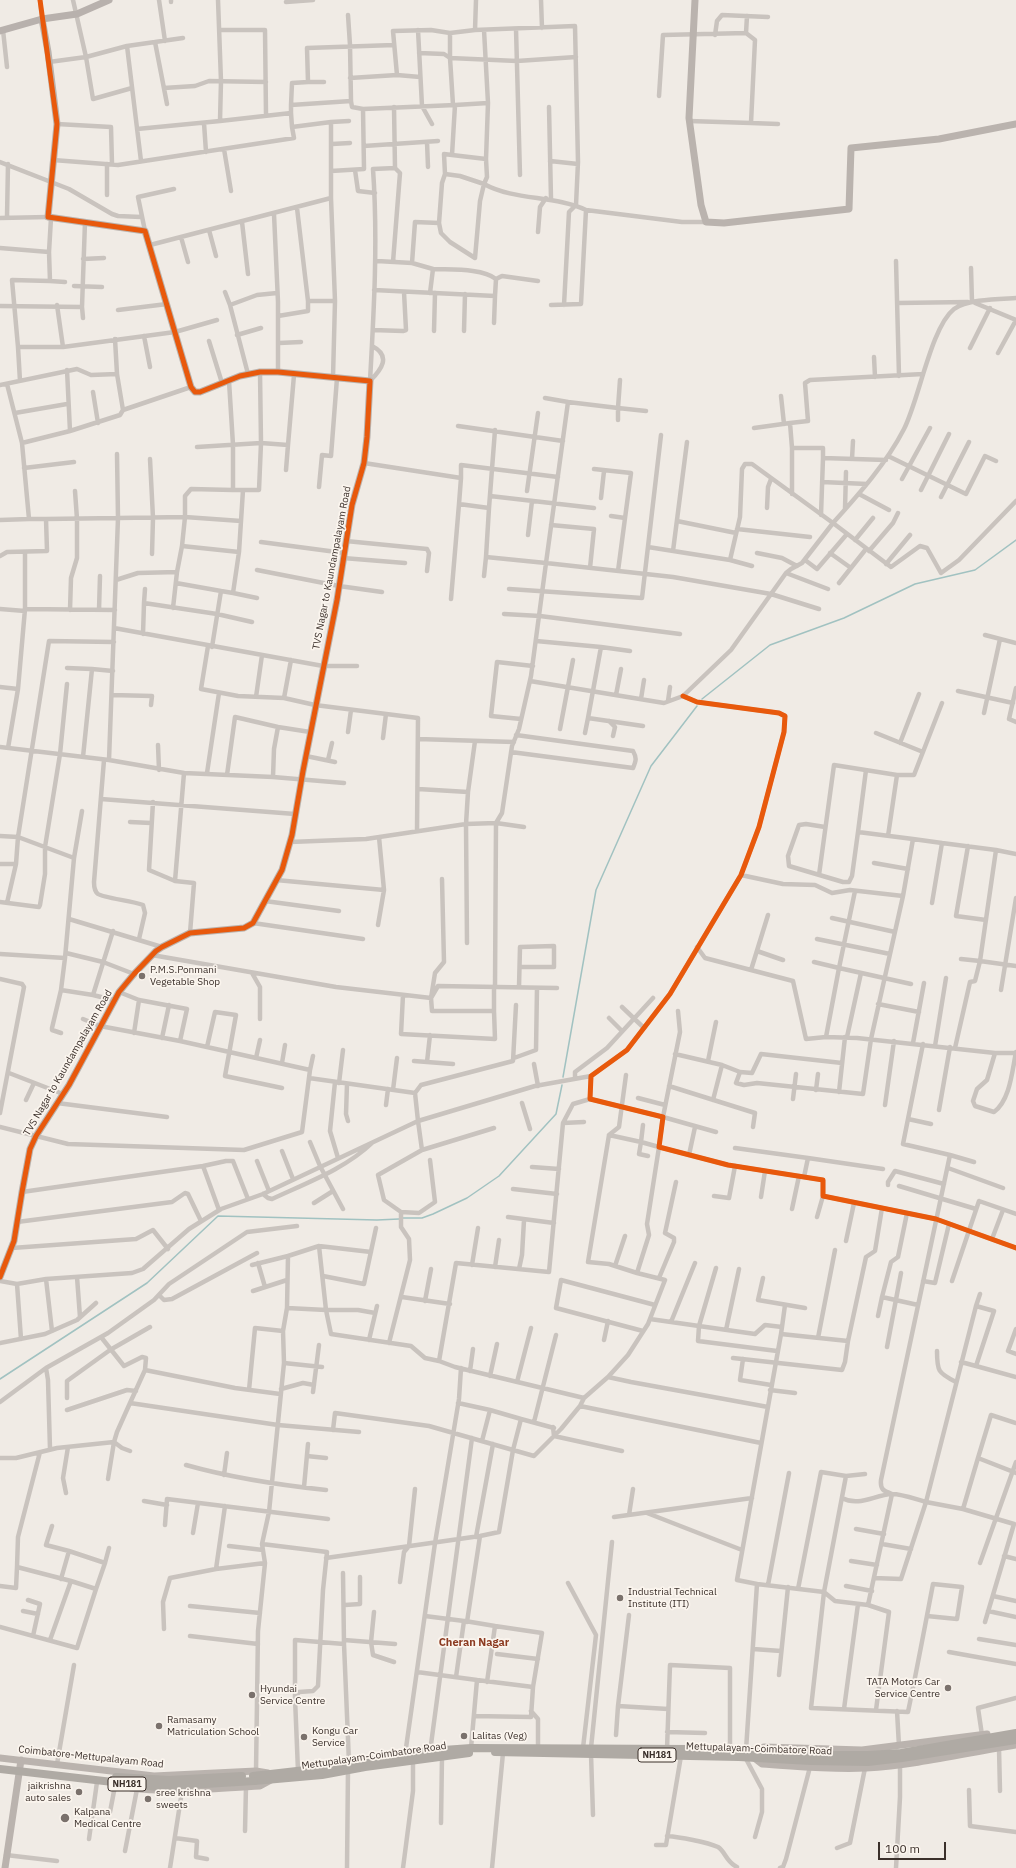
<!DOCTYPE html>
<style>
body{margin:0}
#map{position:relative;width:1016px;height:1868px;overflow:hidden;background:#f0ebe5;font-family:"IBM Plex Sans",sans-serif}
canvas{display:block}
.scale{position:absolute;left:878px;top:1842px;width:68px;height:18px;box-sizing:border-box;border:2px solid #3b302b;border-top:0;padding-left:5px;font-size:12px;line-height:14px;white-space:nowrap;color:#3b302b;-webkit-text-stroke:3px #fbf5ee;paint-order:stroke}
</style>
<div id="map">
<canvas width="1016" height="1868"></canvas>
<div class="scale">100 m</div>
</div>
<script>
const g = document.querySelector('canvas').getContext('2d');
g.lineJoin = 'round';
function stroke(path, color, width, dash) {
  g.strokeStyle = color;
  g.lineWidth = width;
  g.lineCap = dash ? 'butt' : 'round';
  g.setLineDash(dash || []);
  g.stroke(path);
}
function write(font, color, halo, rows, align = 'center') {
  g.font = font + ' "IBM Plex Sans",sans-serif';
  g.lineWidth = 3.5;
  g.setLineDash([]);
  g.textBaseline = 'middle';
  g.strokeStyle = halo;
  g.fillStyle = color;
  for (const [text, x, y, turn = 0] of rows) {
    g.save();
    g.translate(x, y);
    g.rotate((+turn || 0) * Math.PI / 180);
    g.textAlign = isNaN(turn) ? turn : align;
    if (halo) g.strokeText(text, 0, 0);
    g.fillText(text, 0, 0);
    g.restore();
  }
}
stroke(new Path2D(`
 M702,699L770,645L844,618L915,584L975,570L1016,540
 M563,1077L596,890L651,766L697,706
 M403,1218H422L433,1214L467,1198L499,1176L556,1114L562,1085
 M0,1379L147,1283L218,1216L377,1220L399,1219`), '#a1c2c1', 1.5);
stroke(new Path2D(`
 M40,0L42,19
 M73,0L86,57L127,46L141,161
 M159,0L165,41
 M171,0V2
 M218,0L221,81L220,121L291,113L292,127L331,122V198L335,301L333,377
 M476,0L475,30L575,26L578,162L576,205L569,212L564,305
 M541,0L542,28
 M286,2L313,0
 M348,15L350,45L351,101
 M516,29L520,175
 M3,30L7,67
 M220,30H265L266,115
 M418,30L422,106L432,124
 M746,33L747,16
 M715,35L717,21L722,15L768,17
 M155,42L167,104
 M127,46L183,38
 M419,53L444,54L450,58V33
 M49,62L86,57L93,99L132,88
 M397,75L420,77
 M350,78L397,75L393,31L431,30L450,33L475,30
 M308,82H324
 M164,88L195,86L209,81L266,82
 M659,96L663,35L746,33L755,40L751,123L689,121
 M291,105L292,83L308,82L307,48L394,45
 M453,105L450,58L517,61L576,57
 M455,105L488,103
 M549,107L551,199
 M291,113V105L351,101L352,107L363,109L455,105L452,155L486,159L488,103L484,30
 M331,122L349,121
 M204,123L206,152
 M751,123L778,124
 M57,124L111,127L112,164
 M137,129L220,121
 M427,142L428,167
 M332,144L350,143
 M364,146L438,141
 M224,149L231,191
 M53,160L118,165L294,138L292,127
 M550,161L578,164
 M0,162L69,189L112,214L118,216L141,217
 M107,164V195
 M355,170L358,191L375,193
 M331,171L364,169L363,109
 M445,174L460,176L484,184L487,177L486,159
 M274,214L278,302V372
 M7,217L8,164
 M0,218L48,217
 M51,218L49,252L50,281L12,280L18,347H63
 M242,222L248,274
 M439,223L441,233L450,242L475,258L480,201L484,184C515,201 554,195 586,210L682,222H706
 M209,230L216,256
 M145,231L138,197L174,189
 M538,232L540,207L546,198
 M181,237L188,262
 M150,245L331,198
 M0,248L49,252
 M83,259L104,258
 M377,261L412,263L415,222L439,223L442,183L445,174L444,154L452,155
 M896,261L899,376
 M393,262L400,173L395,168L394,107
 M412,263L433,269
 M971,268L972,302
 M50,281L65,282
 M74,286L102,287
 M374,290L495,296L496,279L502,276L538,281
 M225,292L230,305
 M430,293L433,269C451,270 482,268 496,279
 M1016,298C1000,299 967,299 954,309C931,327 919,400 904,429C886,464 859,494 833,523L891,567L920,546L927,548L941,573L959,560L1016,501
 M308,301H335
 M898,303L968,302
 M975,303L1016,320
 M57,305L63,347L175,332L217,320
 M551,305L581,304L586,210
 M0,306L82,307L85,222
 M82,307L83,318
 M118,310L167,304
 M278,316L308,311V301L297,208
 M494,323L495,296
 M373,330L403,331L406,330L404,292
 M434,331L435,293
 M464,331L465,294
 M237,335L261,328
 M144,336L150,367
 M115,339L117,374
 M209,341L222,383
 M279,343L301,342
 M18,347L20,381
 M970,348L990,308
 M998,353L1016,320
 M874,357L875,377
 M67,370L70,431
 M248,374L230,305L257,295L277,293
 M620,380L618,408L568,402L546,563L673,577L771,594L819,609
 M370,381C374,310 378,240 373,169L395,168
 M370,381C381,370 392,356 372,346
 M7,384L22,443L70,431L120,415L123,410L191,387
 M0,385L77,369L91,375L117,374L123,410
 M93,392L98,423
 M781,396L784,424
 M545,398L568,402
 M15,413L67,404
 M618,420V408L646,411
 M458,426L563,441
 M754,428L790,423
 M197,447L261,443L288,445L294,375
 M792,448L790,423L808,421L805,383L810,380L923,374
 M117,454L118,518L185,517L182,546L239,552
 M888,456L966,494L985,456L996,461
 M150,459L153,518L152,554
 M852,459L853,441
 M24,468L74,462
 M594,469L631,473L618,571
 M286,470L288,445
 M461,478V465L558,477
 M902,479L930,428
 M822,482L867,484
 M319,487L322,455L331,456L337,378
 M233,490L191,489L185,496V517L241,521
 M243,490H259L261,443L260,372
 M921,490L949,434
 M527,491L538,413
 M792,494V448H823V458
 M859,494L889,510
 M490,496L594,508
 M941,497L969,442
 M601,498L604,471
 M489,508L495,430
 M767,508L768,487L771,479
 M845,509L846,472
 M821,515L823,458L886,460
 M611,516L625,518
 M0,520L29,519
 M677,521L736,533
 M551,525L594,529L590,568
 M737,529L810,537
 M528,535L532,501
 M855,540L873,518
 M346,541L427,549L429,553L427,571
 M261,542L344,553
 M673,551L687,442
 M869,551L893,523L898,513
 M757,553L782,558L797,566
 M830,553L851,568
 M0,556L7,552L47,551L46,519H29L22,443
 M343,558L405,563
 M730,560L752,566
 M805,560L817,569L847,534
 M886,564L910,535
 M257,570L339,586L382,592
 M786,573L828,589
 M484,576L486,557
 M116,580L138,573L177,572
 M176,583L221,591
 M839,583L866,549
 M509,589L642,598L661,435
 M233,593L257,598
 M451,599L459,504
 M144,603L145,589
 M173,608L177,572L182,546
 M0,609L25,611
 M25,609L115,610
 M70,610L71,578L77,558V519L75,491
 M99,610L100,576
 M504,614L540,616L680,634
 M114,628L323,666H357
 M143,634L144,603L217,614L252,622
 M985,635L1016,643
 M536,641L601,647L588,718L643,726
 M208,646L201,689L238,696L284,698L315,705L418,718L417,831
 M212,647L221,591L233,593L239,552L243,490H233V445L229,381
 M601,647L630,651
 M67,668L92,669
 M530,681L664,703L683,696L731,650L786,573L791,569L802,563L833,523L752,464H745L742,469L740,517L730,560L648,547
 M0,687L18,689L25,609V552
 M1016,688L1009,719L1016,722
 M958,691L1013,703
 M112,695L152,696L151,705
 M616,695L621,669
 M683,696L697,702L779,713L785,716L784,732L759,827L741,875L670,994L627,1050L591,1076L590,1099L663,1117L659,1147L728,1165L823,1180V1196L936,1219L1016,1248
 M256,697L262,655
 M284,698L291,660
 M641,699L644,680
 M668,701L670,687
 M984,713L1000,639
 M521,719L491,716L497,662L533,666
 M609,721L615,727L613,736
 M560,729L573,660
 M348,732L351,710
 M585,733L588,718
 M876,733L923,752
 M383,738L386,714
 M418,739L514,742
 M900,743L919,694
 M158,745L159,770
 M0,747L109,760L118,518L46,519
 M8,748L18,689
 M511,752L633,768C636,761 637,758 633,751L516,735
 M306,756L335,762
 M83,757L92,669L113,671
 M104,760L94,882C94,886 94,891 98,894C104,898 133,901 143,905L145,913L139,939
 M109,760L184,773
 M328,760L332,743
 M207,773L219,693
 M227,775L235,717L278,727L310,732
 M897,775H914L942,703
 M273,777L274,749L278,727
 M418,789L468,792
 M101,799L295,814
 M153,802L149,870L175,881
 M130,822L151,823
 M825,827L806,824L799,825L788,856L789,866L843,882H849L852,876L858,832L913,839
 M858,832L866,770
 M0,836L18,837L74,858L65,958L0,954
 M290,842L366,839L466,824L496,823L502,813L512,746L519,729L531,676L546,563L486,557L489,508L459,504L461,478L364,463
 M968,846L956,916L986,920
 M1016,854L996,850L980,961L1016,966
 M74,858L82,811
 M874,863L908,869
 M0,864H16L18,837L49,641L114,642
 M741,875L783,884L815,885L832,893L850,890L903,896
 M819,875L834,765L897,775L888,836
 M442,879L444,962L435,973L431,998L432,1011H494V987
 M276,880L384,890
 M265,901L339,911
 M0,902L39,907L40,905L45,874V847L60,754L67,684
 M7,903L16,864
 M932,903L942,843L996,850
 M832,918L895,932
 M69,919L162,947
 M253,923L363,939
 M378,925L384,890L379,837
 M190,933L194,883L175,881L184,773L273,777L344,783
 M817,939L890,954
 M467,943L466,824L468,792L475,741
 M697,947L705,958L793,981L806,1039L826,1037L857,1038L995,1053H1016
 M757,951L783,960
 M66,953L103,962L134,974
 M152,955L336,987L431,998L438,986L557,988
 M65,958L61,990L93,995L113,1000
 M814,962L839,968L855,891
 M751,970L768,915
 M252,973L260,987V1019
 M0,979L22,984L24,987L0,1113
 M495,987L496,823L524,827
 M519,987L520,947L554,946V967H520
 M61,990L52,1028V1030L61,1033
 M1001,990L1016,898
 M119,992L139,1000L187,1009L180,1041
 M93,995L113,931
 M403,995L401,1034L495,1039L494,1011
 M878,1004L919,1012
 M622,1007L644,1028
 M678,1011L680,1032L663,1117L716,1132
 M609,1018L622,1031
 M134,1033L139,1000
 M826,1037L839,968L911,984
 M847,1037L861,973
 M162,1038L169,1005
 M913,1043L924,983
 M923,1044L903,1144L950,1155L974,1162
 M935,1046L946,978
 M207,1047L215,1012L236,1015L225,1076L282,1088
 M955,1048L970,982L975,981L980,961L961,959
 M995,1053L987,1080L977,1089L973,1101L975,1106L994,1112C1010,1100 1012,1072 1016,1052
 M675,1054L722,1065L740,1072L736,1083L744,1085L757,1083L863,1094L871,1039L903,896L913,839L942,843
 M256,1058L260,1040
 M514,1058L536,1050L537,988
 M414,1061L427,1062L430,1035
 M708,1061L716,1022
 M427,1062L453,1064
 M282,1063L285,1045
 M534,1064L538,1086
 M310,1070L313,1056
 M740,1072L752,1073L761,1054L842,1063
 M9,1073L63,1094
 M309,1078L415,1093L421,1085L513,1061L516,1005
 M575,1079V1072L607,1048L653,998
 M335,1082L330,1131L338,1158
 M339,1083L343,1050
 M347,1084L346,1114L348,1121
 M669,1086L755,1113L753,1127
 M393,1090L397,1058
 M816,1090L818,1074
 M839,1092L845,1037
 M415,1093L418,1121L535,1086L591,1076
 M638,1098L665,1105
 M793,1099L796,1074
 M26,1100L34,1083
 M713,1100L722,1065
 M57,1103L167,1117
 M522,1103L530,1129
 M386,1105L388,1089
 M885,1105L894,1041
 M939,1110L950,1047
 M908,1119L931,1124
 M563,1123L584,1122
 M0,1127L68,1144L244,1150L302,1132L310,1070L180,1041L100,1026L83,1019
 M609,1135L619,1127L626,1075
 M310,1142L320,1166L343,1209
 M735,1148L808,1158L804,1177
 M282,1151L293,1179
 M689,1155L695,1127
 M808,1158L883,1169
 M430,1160L435,1202L419,1213L401,1212L384,1200L378,1175L422,1150L494,1128
 M257,1161L269,1191
 M203,1166L219,1210
 M532,1167L559,1169
 M948,1168L1003,1188
 M888,1185V1182L895,1171L944,1184
 M899,1186L976,1209
 M513,1189L557,1194
 M22,1192L203,1166L226,1161H233L248,1199
 M263,1194L268,1198L272,1199C306,1183 345,1169 372,1143
 M714,1196L729,1198L735,1166
 M761,1197L765,1171
 M314,1203L333,1191
 M792,1209L799,1176
 M907,1213L898,1257L891,1262L882,1297L918,1305
 M508,1217L554,1223
 M817,1217L823,1196
 M17,1222L172,1202L185,1193L188,1194L201,1221
 M992,1239L1003,1210
 M846,1241L854,1203
 M12,1248L136,1239L153,1230L168,1249
 M371,1252L319,1246L326,1310H358L375,1313
 M258,1263L265,1287
 M252,1265L288,1256
 M472,1265L478,1228
 M615,1266L625,1236
 M495,1267L499,1240
 M716,1268L699,1326L698,1341L777,1351
 M519,1269L522,1255L524,1220
 M637,1273L609,1264L588,1262L609,1135L641,1142L639,1154L648,1156
 M323,1276L364,1284L376,1228
 M77,1277L80,1317
 M659,1278L674,1242V1238L665,1233L676,1182
 M763,1278L758,1300L805,1308
 M46,1279L52,1331
 M0,1281L17,1284L46,1279L132,1273L143,1269L189,1229L221,1209L263,1194L418,1121L422,1150
 M923,1281L935,1283L949,1224
 M952,1281L979,1201L1016,1214
 M17,1284L21,1339
 M253,1291L287,1280
 M159,1295L164,1300L172,1299L257,1253
 M402,1297L450,1304
 M425,1301L431,1269
 M976,1306L980,1294
 M287,1308L288,1256L319,1246
 M878,1316L882,1297
 M650,1319L755,1334L765,1325L782,1327L781,1334
 M671,1322L695,1263
 M782,1327L785,1305
 M1016,1329L1008,1351L1016,1354
 M726,1330L739,1269
 M643,1331L556,1308L561,1280L655,1305
 M101,1337L124,1366L142,1357L146,1358L145,1370
 M818,1338L835,1250
 M369,1340L377,1306
 M604,1340L608,1321
 M0,1343L45,1334L77,1320L96,1303
 M389,1343L410,1260L409,1239L401,1227V1212
 M887,1347L901,1273
 M937,1351C937,1371 938,1373 956,1382
 M733,1358L842,1370L845,1362L848,1341
 M743,1359L740,1380L771,1385
 M439,1361L456,1263L549,1272L563,1123L573,1104L590,1099
 M961,1362L976,1366
 M284,1363L322,1367
 M46,1368L48,1380L50,1449
 M470,1371L473,1349
 M490,1376L497,1344
 M608,1377L631,1382L768,1407
 M517,1382L531,1328
 M281,1389L303,1383L314,1385
 M249,1390L255,1328L283,1331
 M770,1390L795,1393
 M313,1392L319,1345
 M67,1398V1381L110,1350L150,1327
 M0,1402L46,1368L108,1333L154,1300L169,1284L247,1232L297,1226
 M130,1403L145,1370L235,1388L280,1394
 M458,1403L490,1410
 M580,1406L761,1443
 M67,1410L127,1390L136,1391
 M521,1419L554,1428
 M534,1422L556,1335
 M1016,1423L991,1415L978,1458L1016,1473
 M553,1427L554,1436L622,1451
 M333,1430L335,1413L429,1426L513,1450L521,1419L490,1410L482,1441
 M40,1452L18,1537L17,1567L71,1581
 M307,1456L326,1458
 M0,1458H16L57,1448L114,1442L117,1432L130,1403L278,1425L359,1432
 M978,1458L963,1509L1014,1524L985,1622
 M186,1465C232,1478 279,1485 326,1490
 M224,1475L227,1453
 M846,1476L865,1474
 M108,1479L114,1442L122,1448L130,1451
 M304,1487L308,1444
 M66,1493L63,1478L68,1447
 M842,1498C859,1507 874,1495 892,1494C902,1494 915,1499 926,1502L976,1306L994,1311L976,1366L1016,1377
 M144,1501L167,1505
 M225,1506L216,1569L265,1563
 M647,1513L742,1550
 M629,1515L633,1489
 M614,1517L752,1498
 M165,1525L167,1499L328,1519
 M52,1526L46,1545L69,1551L61,1579
 M856,1529L884,1534
 M193,1533L198,1503
 M476,1537L493,1444
 M262,1544L327,1552L323,1590L318,1686L313,1691L299,1692L295,1698L298,1771
 M882,1544L911,1549
 M229,1546L263,1550
 M69,1551L105,1563L96,1589
 M1004,1556L1016,1559
 M326,1558L480,1536L499,1532L513,1450L534,1456L561,1429L580,1406L584,1398L608,1377L628,1355L648,1324L665,1280L637,1273L649,1235L647,1224L659,1147L641,1142L643,1125
 M851,1561L877,1565
 M105,1563L109,1548
 M980,1563L1016,1462
 M343,1573L344,1644
 M874,1578L901,1579L926,1502L963,1509
 M400,1582L404,1552L409,1546L415,1489
 M568,1583L596,1635L583,1748
 M757,1584L737,1580L781,1334L848,1341L866,1257L875,1251L882,1208
 M768,1585L789,1473
 M0,1586L16,1588L17,1567
 M846,1586L872,1591
 M798,1589L821,1472L846,1476L824,1592L811,1708L908,1712C917,1669 925,1626 933,1584L962,1587L957,1619L927,1616
 M993,1596L1016,1601
 M28,1600L40,1604L33,1636
 M345,1605L360,1604V1577
 M868,1605L889,1612L876,1710
 M190,1606L260,1613
 M23,1611L38,1614
 M988,1611L1016,1617
 M374,1612L371,1642L373,1655L394,1662
 M425,1616L464,1621L456,1677
 M465,1621L495,1626
 M467,1622L480,1536
 M0,1627L77,1648L96,1589L71,1581L50,1640
 M164,1629L163,1602L170,1578L216,1569
 M190,1636L258,1644
 M979,1639L1016,1645
 M344,1640L395,1644
 M753,1649L781,1651
 M949,1652L1016,1664
 M497,1654L538,1659
 M417,1672L477,1680
 M779,1675L788,1587
 M295,1698V1640L344,1644L349,1763
 M618,1706L668,1709
 M844,1709L858,1604
 M531,1711L538,1719V1748
 M897,1711L899,1746
 M474,1716L531,1717L533,1687
 M667,1732L705,1733
 M616,1735L618,1706L629,1615
 M982,1735L978,1708L1016,1698
 M471,1748L477,1680L533,1687L542,1633L495,1626L487,1682
 M591,1748L612,1542
 M999,1748L1000,1791
 M667,1749L670,1665L730,1668V1750
 M746,1750L757,1584L824,1592L835,1601L868,1605L892,1494C884,1491 880,1490 881,1480L950,1155
 M430,1752L472,1438
 M591,1754L593,1815
 M405,1755L435,1543L459,1399L461,1368
 M745,1757L762,1789V1812L755,1837
 M57,1764L74,1665
 M256,1771L258,1631L265,1563L262,1544L269,1512L284,1363L283,1331L287,1308L326,1310L331,1334L411,1346L425,1358L439,1361L455,1367L584,1398
 M969,1790L970,1826L1016,1832
 M110,1812L115,1786
 M441,1823L442,1756
 M245,1831L246,1786
 M667,1836C679,1837 707,1842 718,1847C725,1851 726,1862 737,1867
 M175,1838L197,1841L196,1857L207,1859
 M89,1839L97,1782
 M656,1845H666L681,1756
 M837,1848L850,1843L865,1768
 M125,1851L137,1789
 M6,1855L57,1861
 M170,1868L182,1791
 M347,1868L348,1769
 M403,1868L413,1791V1760
 M492,1868L503,1753
 M780,1868L783,1867L786,1859L810,1767
 M896,1868L900,1797V1765`), '#c9c3be', 4.5);
stroke(new Path2D(`
 M695,0L689,118L701,205L706,222L724,223L849,209L851,148L939,139L1016,124
 M0,1277L14,1241L22,1192L30,1149L36,1136L69,1085L119,992L134,974L156,951L162,947L190,933L244,928L253,923L282,870L292,835L303,771L337,600L352,505L364,463L367,437L370,381L278,372H260L240,376L200,392H195L191,387L145,231L48,217L57,124L48,52L42,19
 M756,1751L764,1747L862,1750L987,1734
 M753,1757L762,1764C796,1766 831,1770 866,1768C916,1765 966,1753 1016,1745
 M0,1758L154,1776L256,1771L268,1773
 M131,1788C174,1793 217,1788 260,1786L271,1780
 M5,1868L21,1760`), '#bab3ae', 7);
stroke(new Path2D(`
 M0,31L42,19L77,14L109,0`), '#b8b1ad', 7);
stroke(new Path2D(`
 M495,1752L739,1757L811,1761L868,1762L902,1758L1016,1740
 M253,1776L323,1768L430,1751L471,1748L692,1749L746,1750L812,1755H868L901,1753L1016,1733
 M254,1781L322,1775L365,1767L469,1753`), '#afaaa4', 8);
stroke(new Path2D(`
 M0,1769L156,1787L254,1781
 M116,1777L169,1780L242,1776`), '#afaaa4', 8);
stroke(new Path2D(`
 M683,696L697,702L779,713L785,716L784,732L759,827L741,875L670,994L627,1050L591,1076L590,1099L663,1117L659,1147L728,1165L823,1180V1196L936,1219L1016,1248
 M0,1277L14,1241L22,1192L30,1149L36,1136L69,1085L119,992L134,974L156,951L162,947L190,933L244,928L253,923L282,870L292,835L303,771L337,600L352,505L364,463L367,437L370,381L278,372H260L240,376L200,392H195L191,387L145,231L48,217L57,124L40,0`), '#e8590c', 5);
for (const [x, y, r, color] of [
 [142,976,4,"#7a716c"],
 [620,1598,4,"#7a716c"],
 [948,1688,4,"#7a716c"],
 [252,1695,4,"#7a716c"],
 [159,1726,4,"#7a716c"],
 [464,1736,4,"#7a716c"],
 [304,1737,4,"#7a716c"],
 [79,1792,4,"#7a716c"],
 [148,1799,4,"#7a716c"],
 [65,1818,5,"#7a716c"]
]) {
  const dot = new Path2D();
  dot.arc(x, y, r, 0, 2 * Math.PI);
  g.fillStyle = color;
  g.fill(dot);
  stroke(dot, '#fbf5ee', 1.5);
}
for (const [x, y, w] of [
 [657,1755,38],
 [127,1784,38]
]) {
  const box = new Path2D();
  box.roundRect(x - w / 2, y - 7, w, 14, 3);
  g.fillStyle = '#fbf5ee';
  g.fill(box);
  stroke(box, '#3b302b', 1);
}
write('bold 9px', '#3b302b', null, [
 ["NH181",657,1755],
 ["NH181",127,1784]
]);
write('10px', '#3b302b', '#fbf5ee', [
 ["TVS Nagar to Kaundampalayam Road",332,568,-79],
 ["TVS Nagar to Kaundampalayam Road",68,1063,-60],
 ["Mettupalayam-Coimbatore Road",759,1749,2],
 ["Mettupalayam-Coimbatore Road",374,1756,-8],
 ["Coimbatore-Mettupalayam Road",91,1757,6]
]);
write('10px', '#3b302b', '#fbf5ee', [
 ["P.M.S.Ponmani",150,970],
 ["Vegetable Shop",150,982],
 ["Industrial Technical",628,1592],
 ["Institute (ITI)",628,1604],
 ["TATA Motors Car",940,1682,"right"],
 ["Service Centre",940,1694,"right"],
 ["Hyundai",260,1689],
 ["Service Centre",260,1701],
 ["Ramasamy",167,1720],
 ["Matriculation School",167,1732],
 ["Kongu Car",312,1731],
 ["Service",312,1743],
 ["Lalitas (Veg)",472,1736],
 ["jaikrishna",71,1786,"right"],
 ["auto sales",71,1798,"right"],
 ["sree krishna",156,1793],
 ["sweets",156,1805],
 ["Kalpana",74,1812],
 ["Medical Centre",74,1824]
], 'left');
write('bold 11px', '#8c3b22', '#fbf5ee', [
 ["Cheran Nagar",474,1643]
]);
</script>
